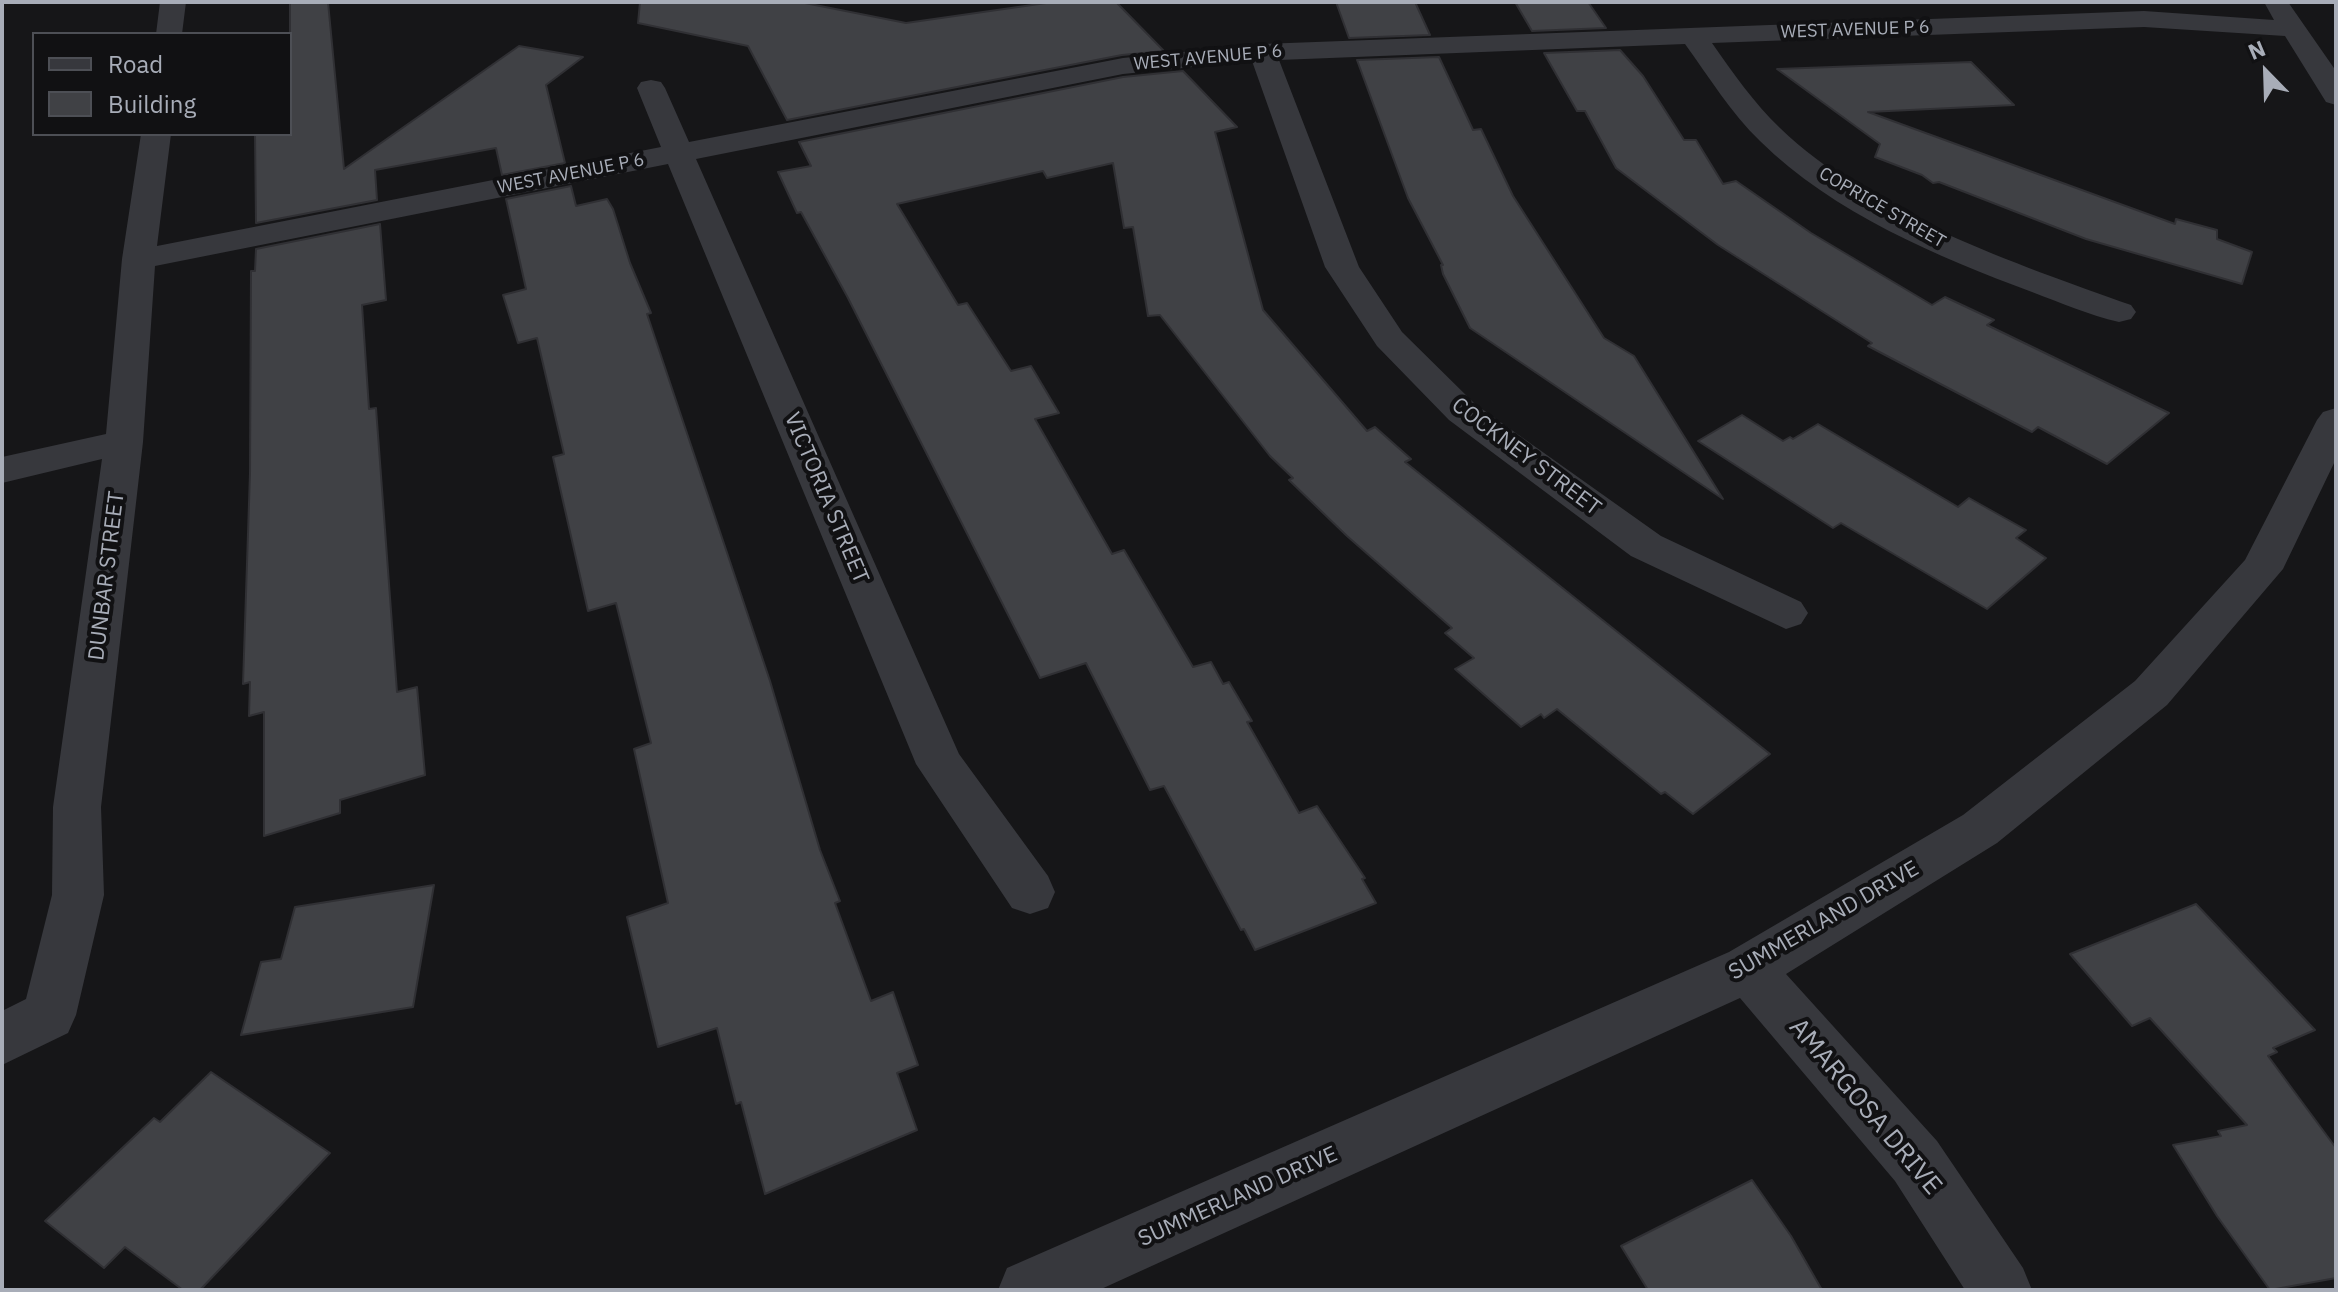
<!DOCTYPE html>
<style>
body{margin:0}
#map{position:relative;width:2338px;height:1292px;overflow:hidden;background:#161618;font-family:"IBM Plex Sans",sans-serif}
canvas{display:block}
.frame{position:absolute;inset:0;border:4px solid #a8adb8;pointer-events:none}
.legend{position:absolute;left:32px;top:32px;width:260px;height:104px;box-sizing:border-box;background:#111113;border:2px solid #4d4f55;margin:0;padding:10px 14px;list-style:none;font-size:24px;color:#a8adb8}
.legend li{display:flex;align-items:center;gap:16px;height:40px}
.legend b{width:40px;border:2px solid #4d4f55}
.north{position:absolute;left:2226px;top:32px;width:80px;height:80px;-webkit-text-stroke:6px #111113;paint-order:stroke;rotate:337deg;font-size:22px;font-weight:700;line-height:32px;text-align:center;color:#a8adb8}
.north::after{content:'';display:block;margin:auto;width:28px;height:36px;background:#a8adb8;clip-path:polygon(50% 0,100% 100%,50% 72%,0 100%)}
</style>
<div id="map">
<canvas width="2338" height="1292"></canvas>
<div class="frame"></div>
<ul class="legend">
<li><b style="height:10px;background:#37383d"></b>Road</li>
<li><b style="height:22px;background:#404145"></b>Building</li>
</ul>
<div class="north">N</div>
</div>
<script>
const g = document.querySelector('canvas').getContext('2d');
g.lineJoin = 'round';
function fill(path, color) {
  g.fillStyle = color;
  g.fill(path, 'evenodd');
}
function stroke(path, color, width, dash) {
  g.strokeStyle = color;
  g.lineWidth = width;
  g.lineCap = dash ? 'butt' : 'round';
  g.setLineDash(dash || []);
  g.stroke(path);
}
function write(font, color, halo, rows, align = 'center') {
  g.font = font + ' "IBM Plex Sans",sans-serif';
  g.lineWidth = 8;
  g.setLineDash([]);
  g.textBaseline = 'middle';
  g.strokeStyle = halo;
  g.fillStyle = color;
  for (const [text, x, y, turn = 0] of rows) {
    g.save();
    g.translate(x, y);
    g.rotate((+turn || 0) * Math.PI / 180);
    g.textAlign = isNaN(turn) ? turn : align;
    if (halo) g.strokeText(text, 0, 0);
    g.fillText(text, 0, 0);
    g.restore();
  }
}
const building = new Path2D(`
 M290,2H328L344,169L519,46L583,57L546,85L565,163L502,175L496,148L375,170L377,200L256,223L255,134H290Z
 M640,2H800L906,23L1053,2H1116L1164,51L1122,55L787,120L748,46L638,23Z
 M1336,2H1415L1430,35L1349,38Z
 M1515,2H1588L1606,28L1532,31Z
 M1620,50L1643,76L1684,140H1696L1723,184L1736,181L1811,233L1932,305L1945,297L1994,320L1987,325L2169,413L2107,464L2038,427L2032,432L1868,346L1872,343L1718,245L1616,168L1585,111H1577L1544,53Z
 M1439,57L1473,130L1481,129L1513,196L1604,338L1634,356L1723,499L1470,328L1443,274L1441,265H1443L1408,198L1357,60Z
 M1971,62L2014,105L1868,112L2175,224L2176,219L2217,230V239L2252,252L2242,284L2086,239L1939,182L1933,183L1922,175L1875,157L1880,144L1777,69Z
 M1183,71L1237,127L1215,132L1263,310L1367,431L1375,427L1411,459L1405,462L1770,754L1693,814L1665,792L1661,794L1557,709L1544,718L1541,714L1521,727L1455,669L1474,658L1445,633L1452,628L1347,536L1289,480L1293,478L1270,456L1160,315L1148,316L1133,227L1124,228L1113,163L1047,178L1043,171L897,204L958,305L967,303L1011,371L1031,366L1059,413L1035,419L1112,554L1124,550L1193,667L1211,662L1223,684L1229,682L1252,721L1247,722L1299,813L1317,806L1365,878L1362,879L1376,903L1255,950L1244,929L1241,930L1164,786L1150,790L1086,663L1040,678L848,298L801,212L797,213L778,172L811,166L799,142L1123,77Z
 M571,186L576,206L607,199L613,209L630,263L651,313L647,314L770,681L820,850L840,901L835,903L871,1001L893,992L918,1065L897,1073L917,1130L765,1194L741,1102L736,1104L717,1028L658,1047L627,917L668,903L634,749L651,743L616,603L588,611L553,457L564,454L537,338L518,343L503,295L526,289L506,199Z
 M380,224L386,300L362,305L369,409L376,408L397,692L417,687L425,775L340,800V813L264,836V712L249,716L250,682L243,684L250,473L251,271H255L256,249Z
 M1742,415L1783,441L1790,437L1793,439L1818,424L1958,507L1969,498L2026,530L2016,538L2046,558L1987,609L1841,523L1833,528L1698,441Z
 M434,885L413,1007L241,1035L261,962L281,959L295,907Z
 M2196,904L2315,1030L2273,1048L2277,1052L2268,1056L2336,1148V1278L2270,1290L2217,1216L2173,1145L2221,1136L2218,1131L2247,1125L2150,1018L2132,1026L2070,954Z
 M211,1072L330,1153L200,1290H183L125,1247L104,1268L45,1221L154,1118L160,1122Z
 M1752,1180L1791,1236L1822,1290H1648L1621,1246Z`);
fill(building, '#404145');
stroke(building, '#303034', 2);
fill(new Path2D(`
 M160,2H186L182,34H156Z
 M2264,2H2288L2336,71V105L2326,102L2285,36L2144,27L1712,43C1733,73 1754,103 1780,128C1869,214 2016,264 2131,305L2136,312L2131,319L2119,322C2089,315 2061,303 2032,292C1938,257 1833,213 1760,141C1731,113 1709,77 1685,44L1279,60L1359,267L1402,332L1475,404L1661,536L1801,602L1808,613L1801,624L1786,629L1631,556L1449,420L1377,346L1325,267L1252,61L1123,74L696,159L959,754L1048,876L1055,892L1048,908L1030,914L1012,908L916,764L668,164L155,266L143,442L101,807L104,895L76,1015L68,1033L2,1065V1011L26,999L52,895L53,807L102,459L2,483V457L106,434L122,259L141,134H171L157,246L661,147L637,88L641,82L651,80L661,82L665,88L689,142L1123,58L1262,44L2144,11L2274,20Z
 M2336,408V459L2283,569L2167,705L1997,843L1786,974L1937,1141L2023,1268L2032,1290H1965L1895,1181L1740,998L1099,1290H998L1007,1268L1729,952L1963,815L2135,681L2245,560L2317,420L2323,412Z`), '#37383d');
write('18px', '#a8adb8', '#111113', [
 ["WEST AVENUE P 6",1855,30,-2],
 ["WEST AVENUE P 6",1208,58,-5],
 ["WEST AVENUE P 6",571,174,-11],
 ["COPRICE STREET",1882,208,30]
]);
write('22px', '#a8adb8', '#111113', [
 ["COCKNEY STREET",1526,457,37],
 ["VICTORIA STREET",826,498,67],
 ["DUNBAR STREET",107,576,-83],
 ["SUMMERLAND DRIVE",1824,921,-30],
 ["SUMMERLAND DRIVE",1238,1197,-24]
]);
write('26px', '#a8adb8', '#111113', [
 ["AMARGOSA DRIVE",1865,1107,50]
]);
</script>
